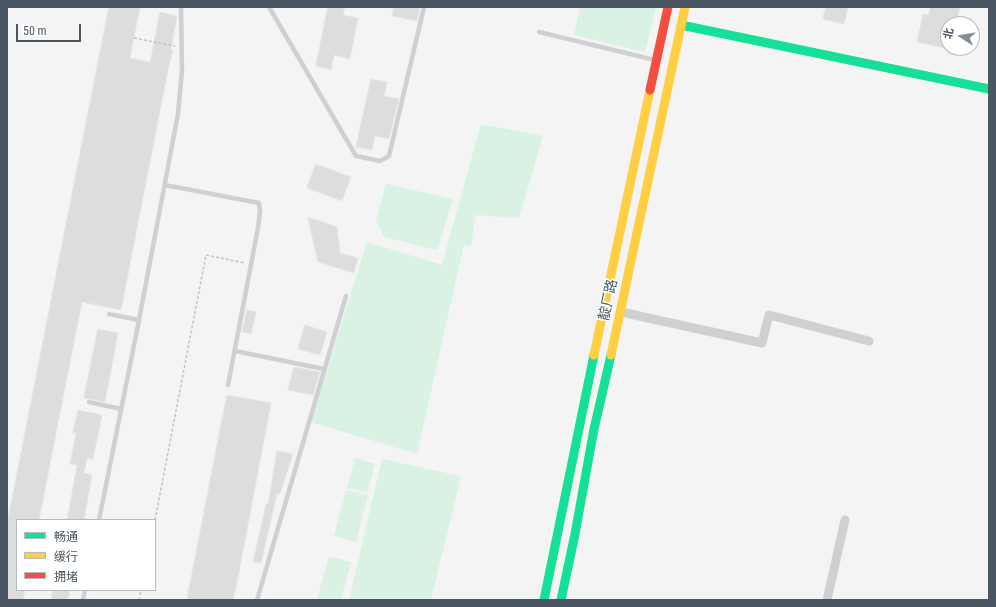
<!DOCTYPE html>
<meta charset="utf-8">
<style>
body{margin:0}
#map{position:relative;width:996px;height:607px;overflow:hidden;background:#f4f4f4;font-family:"Roboto Condensed","Noto Sans SC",sans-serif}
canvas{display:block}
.frame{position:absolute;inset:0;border:8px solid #4a5661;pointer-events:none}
.legend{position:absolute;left:16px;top:519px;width:140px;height:72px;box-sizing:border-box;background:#fff;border:1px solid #b7bbc0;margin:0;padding:5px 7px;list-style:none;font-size:12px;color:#4a5661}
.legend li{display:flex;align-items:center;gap:8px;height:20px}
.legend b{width:20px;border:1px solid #b7bbc0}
.north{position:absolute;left:940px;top:16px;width:40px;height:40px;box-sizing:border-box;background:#fff;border:1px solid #b7bbc0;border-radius:50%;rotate:282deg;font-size:11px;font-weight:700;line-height:16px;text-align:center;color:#4a5661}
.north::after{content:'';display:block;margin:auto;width:14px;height:18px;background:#868d94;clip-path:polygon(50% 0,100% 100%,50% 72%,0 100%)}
.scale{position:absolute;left:16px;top:24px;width:65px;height:18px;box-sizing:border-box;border:2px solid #4a5661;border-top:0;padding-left:5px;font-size:12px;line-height:14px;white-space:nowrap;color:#4a5661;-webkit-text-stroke:3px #fff;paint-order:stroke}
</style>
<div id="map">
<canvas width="996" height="607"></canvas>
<div class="frame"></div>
<ul class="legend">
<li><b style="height:5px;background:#16e098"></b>畅通</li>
<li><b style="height:5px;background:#ffcf43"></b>缓行</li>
<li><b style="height:5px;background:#f24e42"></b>拥堵</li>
</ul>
<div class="north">北</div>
<div class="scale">50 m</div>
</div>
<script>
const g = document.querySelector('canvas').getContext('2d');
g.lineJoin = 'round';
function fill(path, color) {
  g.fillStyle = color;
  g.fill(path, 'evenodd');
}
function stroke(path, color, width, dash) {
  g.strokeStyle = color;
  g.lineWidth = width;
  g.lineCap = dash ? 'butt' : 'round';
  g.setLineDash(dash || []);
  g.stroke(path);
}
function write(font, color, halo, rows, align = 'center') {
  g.font = font + ' "Roboto Condensed","Noto Sans SC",sans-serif';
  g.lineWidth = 3;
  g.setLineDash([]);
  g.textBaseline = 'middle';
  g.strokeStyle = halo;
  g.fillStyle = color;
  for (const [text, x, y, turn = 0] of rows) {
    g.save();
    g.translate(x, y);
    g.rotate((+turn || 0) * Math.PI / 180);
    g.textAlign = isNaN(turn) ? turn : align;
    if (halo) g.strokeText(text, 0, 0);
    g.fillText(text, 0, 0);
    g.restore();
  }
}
fill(new Path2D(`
 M580,7H656L645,52L574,35Z
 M481,124L543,136L519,218L476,215L471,246L464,244L417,454L311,422L367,242L442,265Z
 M386,184L453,199L437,250L384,237L376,221Z
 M355,458L375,464L367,493L347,488Z
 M382,459L461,476L431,600H349Z
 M346,490L368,495L356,542L334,536Z
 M329,556L351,562L341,600L317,599Z`), '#d9f2e3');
const building = new Path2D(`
 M109,7H140L130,58L150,62L160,12L177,16L171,50L173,51L169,65L121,310L82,302L39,520H17V590H25L23,600H7V524Z
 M328,7H345L343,15L358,18L350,59L334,55L331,70L316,66Z
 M394,7H420L417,21L392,16Z
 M826,7H848L844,24L823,19Z
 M930,7H960L956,24H948L944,48L917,42L923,14L929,15Z
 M371,79L387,82L384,96L399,99L389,139L375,136L372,150L356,147Z
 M316,164L351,177L342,201L307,188Z
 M308,217L337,227L340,253L358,258L354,273L318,262Z
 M247,310L256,312L251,334L242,332Z
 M305,325L327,332L320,355L298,349Z
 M98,329L118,333L105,402L84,398Z
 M294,367L320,372L313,395L288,390Z
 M227,395L271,403L237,583L233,600H187Z
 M78,410L102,415L93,459L87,458L84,473L92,475L84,520H67L77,465L70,464L76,433H73Z
 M277,451L293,454L280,494H277L261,563L253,562L266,504H268Z
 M53,590H70L68,600H51Z`);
fill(building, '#ddddde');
stroke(building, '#e5e6e7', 1);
stroke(new Path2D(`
 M134,38L175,46
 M155,520L206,255L245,263
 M139,600L141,590`), '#bcc7c4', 1.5, [3, 2]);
stroke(new Path2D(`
 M269,7L356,156L380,161L389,156L424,7
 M539,32L655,60
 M165,185L259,203L260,211L258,228L228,385
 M109,314L139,320
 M235,351L324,369
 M89,402L121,409
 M99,520L139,320L178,114L182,70L181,7
 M83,600L85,590
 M257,600L346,296`), '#ced0d2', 4.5);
stroke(new Path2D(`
 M621,312L762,343L769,315L869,341
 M827,600L845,520`), '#ced0d2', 9);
stroke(new Path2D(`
 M681,25L989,89
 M544,600L594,355
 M561,600L575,534L594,429L611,355`), '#16e098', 9);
stroke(new Path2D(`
 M594,355L650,90
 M611,355L685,7`), '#ffcf43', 9);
stroke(new Path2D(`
 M650,90L668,7`), '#f24e42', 9);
write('14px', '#4a5661', '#fff', [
 ["靛厂路",609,300,-78]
]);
</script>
